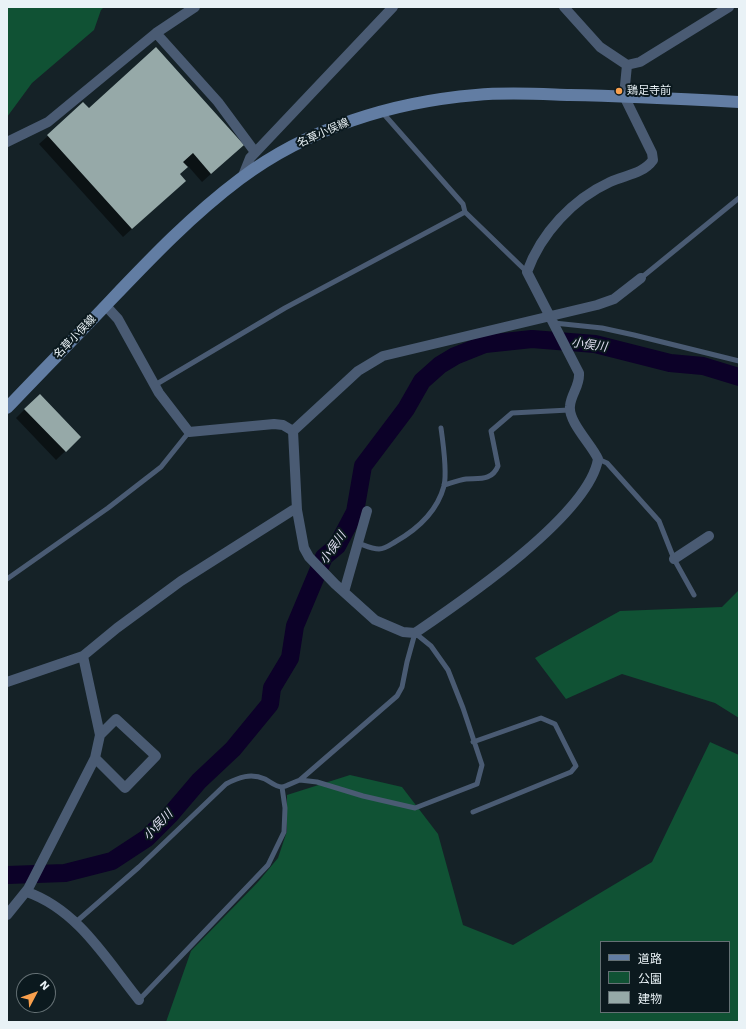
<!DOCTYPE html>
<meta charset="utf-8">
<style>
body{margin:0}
#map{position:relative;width:746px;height:1029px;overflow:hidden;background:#152227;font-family:"Work Sans","Noto Sans JP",sans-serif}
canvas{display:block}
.frame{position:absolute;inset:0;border:8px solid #e9f2f6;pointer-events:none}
.legend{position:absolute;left:600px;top:941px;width:130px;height:72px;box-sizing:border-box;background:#0b191e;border:1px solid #647074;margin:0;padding:5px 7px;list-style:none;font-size:12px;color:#e9f2f6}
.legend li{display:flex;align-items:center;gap:8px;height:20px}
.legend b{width:20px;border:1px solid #647074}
.north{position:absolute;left:16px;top:973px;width:40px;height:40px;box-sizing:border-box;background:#0b191e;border:1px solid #647074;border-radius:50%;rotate:49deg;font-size:11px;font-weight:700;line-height:16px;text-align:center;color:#e9f2f6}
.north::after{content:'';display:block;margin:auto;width:14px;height:18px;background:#f9a04d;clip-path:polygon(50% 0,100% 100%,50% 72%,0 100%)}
</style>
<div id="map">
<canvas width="746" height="1029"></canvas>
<div class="frame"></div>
<ul class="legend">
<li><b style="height:5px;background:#627da3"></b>道路</li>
<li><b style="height:11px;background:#105234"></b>公園</li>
<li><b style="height:11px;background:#96a9a8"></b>建物</li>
</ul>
<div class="north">N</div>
</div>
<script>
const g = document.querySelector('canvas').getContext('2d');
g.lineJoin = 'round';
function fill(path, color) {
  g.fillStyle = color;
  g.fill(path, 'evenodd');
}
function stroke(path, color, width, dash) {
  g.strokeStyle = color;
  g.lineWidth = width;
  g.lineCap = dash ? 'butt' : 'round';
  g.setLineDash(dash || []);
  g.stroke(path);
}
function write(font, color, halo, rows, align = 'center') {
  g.font = font + ' "Work Sans","Noto Sans JP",sans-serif';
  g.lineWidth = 4;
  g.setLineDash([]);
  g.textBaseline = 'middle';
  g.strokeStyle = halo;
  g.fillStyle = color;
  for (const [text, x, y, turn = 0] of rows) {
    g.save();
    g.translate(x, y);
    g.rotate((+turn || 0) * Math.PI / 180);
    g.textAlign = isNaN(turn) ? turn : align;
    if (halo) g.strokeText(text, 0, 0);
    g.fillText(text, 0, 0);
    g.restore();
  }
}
fill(new Path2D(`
 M7,7H104L101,10L94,30L32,83L7,117Z
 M739,590V718L715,703L622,674L566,699L535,658L620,611L722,607Z
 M710,742L739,755V1022H166L191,951L258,882L278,858L287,831V795L350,775L402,787L438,834L463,925L513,945L652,862ZM601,942H729V1012H601Z`), '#105234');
fill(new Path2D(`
 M88,110L234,153L202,182L188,166L179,174L176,189L123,237L39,144L48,136Z
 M39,395L80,437L56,460L16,418Z`), '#0007');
stroke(new Path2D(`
 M7,875L65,873L112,861L147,838L170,815L199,781L233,749L270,704L272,688L290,658L295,626L324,557L337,546L355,512L363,466L406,409L422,381L440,365L455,356L485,344L532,339L595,344L670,363L703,366L739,377`), '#0c0128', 18);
fill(new Path2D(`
 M156,47L244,145L211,174L193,153L183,162L188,167L180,174L186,181L132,229L47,135L83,102L89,108Z
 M40,394L81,437L66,452L24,409Z`), '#96a9a8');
stroke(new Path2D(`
 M382,112L463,204L465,212L527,272
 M641,278L739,198
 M554,323L602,328L634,335L739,361
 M155,385L285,308L465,212
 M598,459L607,463L659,521L674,559L694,595
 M444,485C451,483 459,480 466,479C479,478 492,481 498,466L491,431L512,413L569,410
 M358,543C364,545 372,549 379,549C385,549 390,545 395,542C418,529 437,512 444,486C447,473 443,442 441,428
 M7,579L108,508L161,467L189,432
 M473,812L571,772L576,766L555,724L541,718L473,742
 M76,922L139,867L226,784C239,777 251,773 265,779C271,782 275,787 282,787C287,786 294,782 300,780L397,696L402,687L407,662L415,633L431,646L448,670L463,708L482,765L477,784L415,808L363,796L317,782L300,780
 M139,1000L268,865L284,832L285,808L282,787`), '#4a5b73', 5);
stroke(new Path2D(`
 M564,7L600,47L627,65L640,62L729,7
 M156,33L218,102L255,152
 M7,142L48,122L156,33L195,7
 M242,178L250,158L393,7
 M106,306L118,319L159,393L189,432L274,424L283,425L293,431L297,510L304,548L309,557L335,584L375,620L403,632L415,633C462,601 589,515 598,459C592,445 568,422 570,406C571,394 580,386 579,373L527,272C541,233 573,199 610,182C625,175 643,174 653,160L652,153L624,96L627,65
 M293,431L358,371L383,356L597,305L614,299L641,278
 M674,559L709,536
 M344,592L367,511
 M7,682L83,656L117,628L181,581L293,510H297
 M95,758L125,788L156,756L116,719L100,735
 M27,892C78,910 106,959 139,1000
 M7,915L28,889L95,758L100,735L83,656`), '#4a5b73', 10);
stroke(new Path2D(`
 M7,408C41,372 76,337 110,301C151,258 192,215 240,179C308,128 392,102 476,95C507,92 539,94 570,95C626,96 683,99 739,102`), '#627da3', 12);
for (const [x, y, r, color] of [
 [619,91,4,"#f9a04d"]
]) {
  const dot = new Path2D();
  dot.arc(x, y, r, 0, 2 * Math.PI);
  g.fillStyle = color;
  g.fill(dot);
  stroke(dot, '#0b191e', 1.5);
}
write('11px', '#e9f2f6', '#0b191e', [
 ["鶏足寺前",627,91]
], 'left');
write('11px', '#e9f2f6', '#0b191e', [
 ["名草小俣線",323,133,-24],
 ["名草小俣線",75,337,-46]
]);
write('italic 12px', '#e3e1f4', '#0b191e', [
 ["小俣川",589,345,8],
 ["小俣川",333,548,-55],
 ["小俣川",158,825,-46]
]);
</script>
